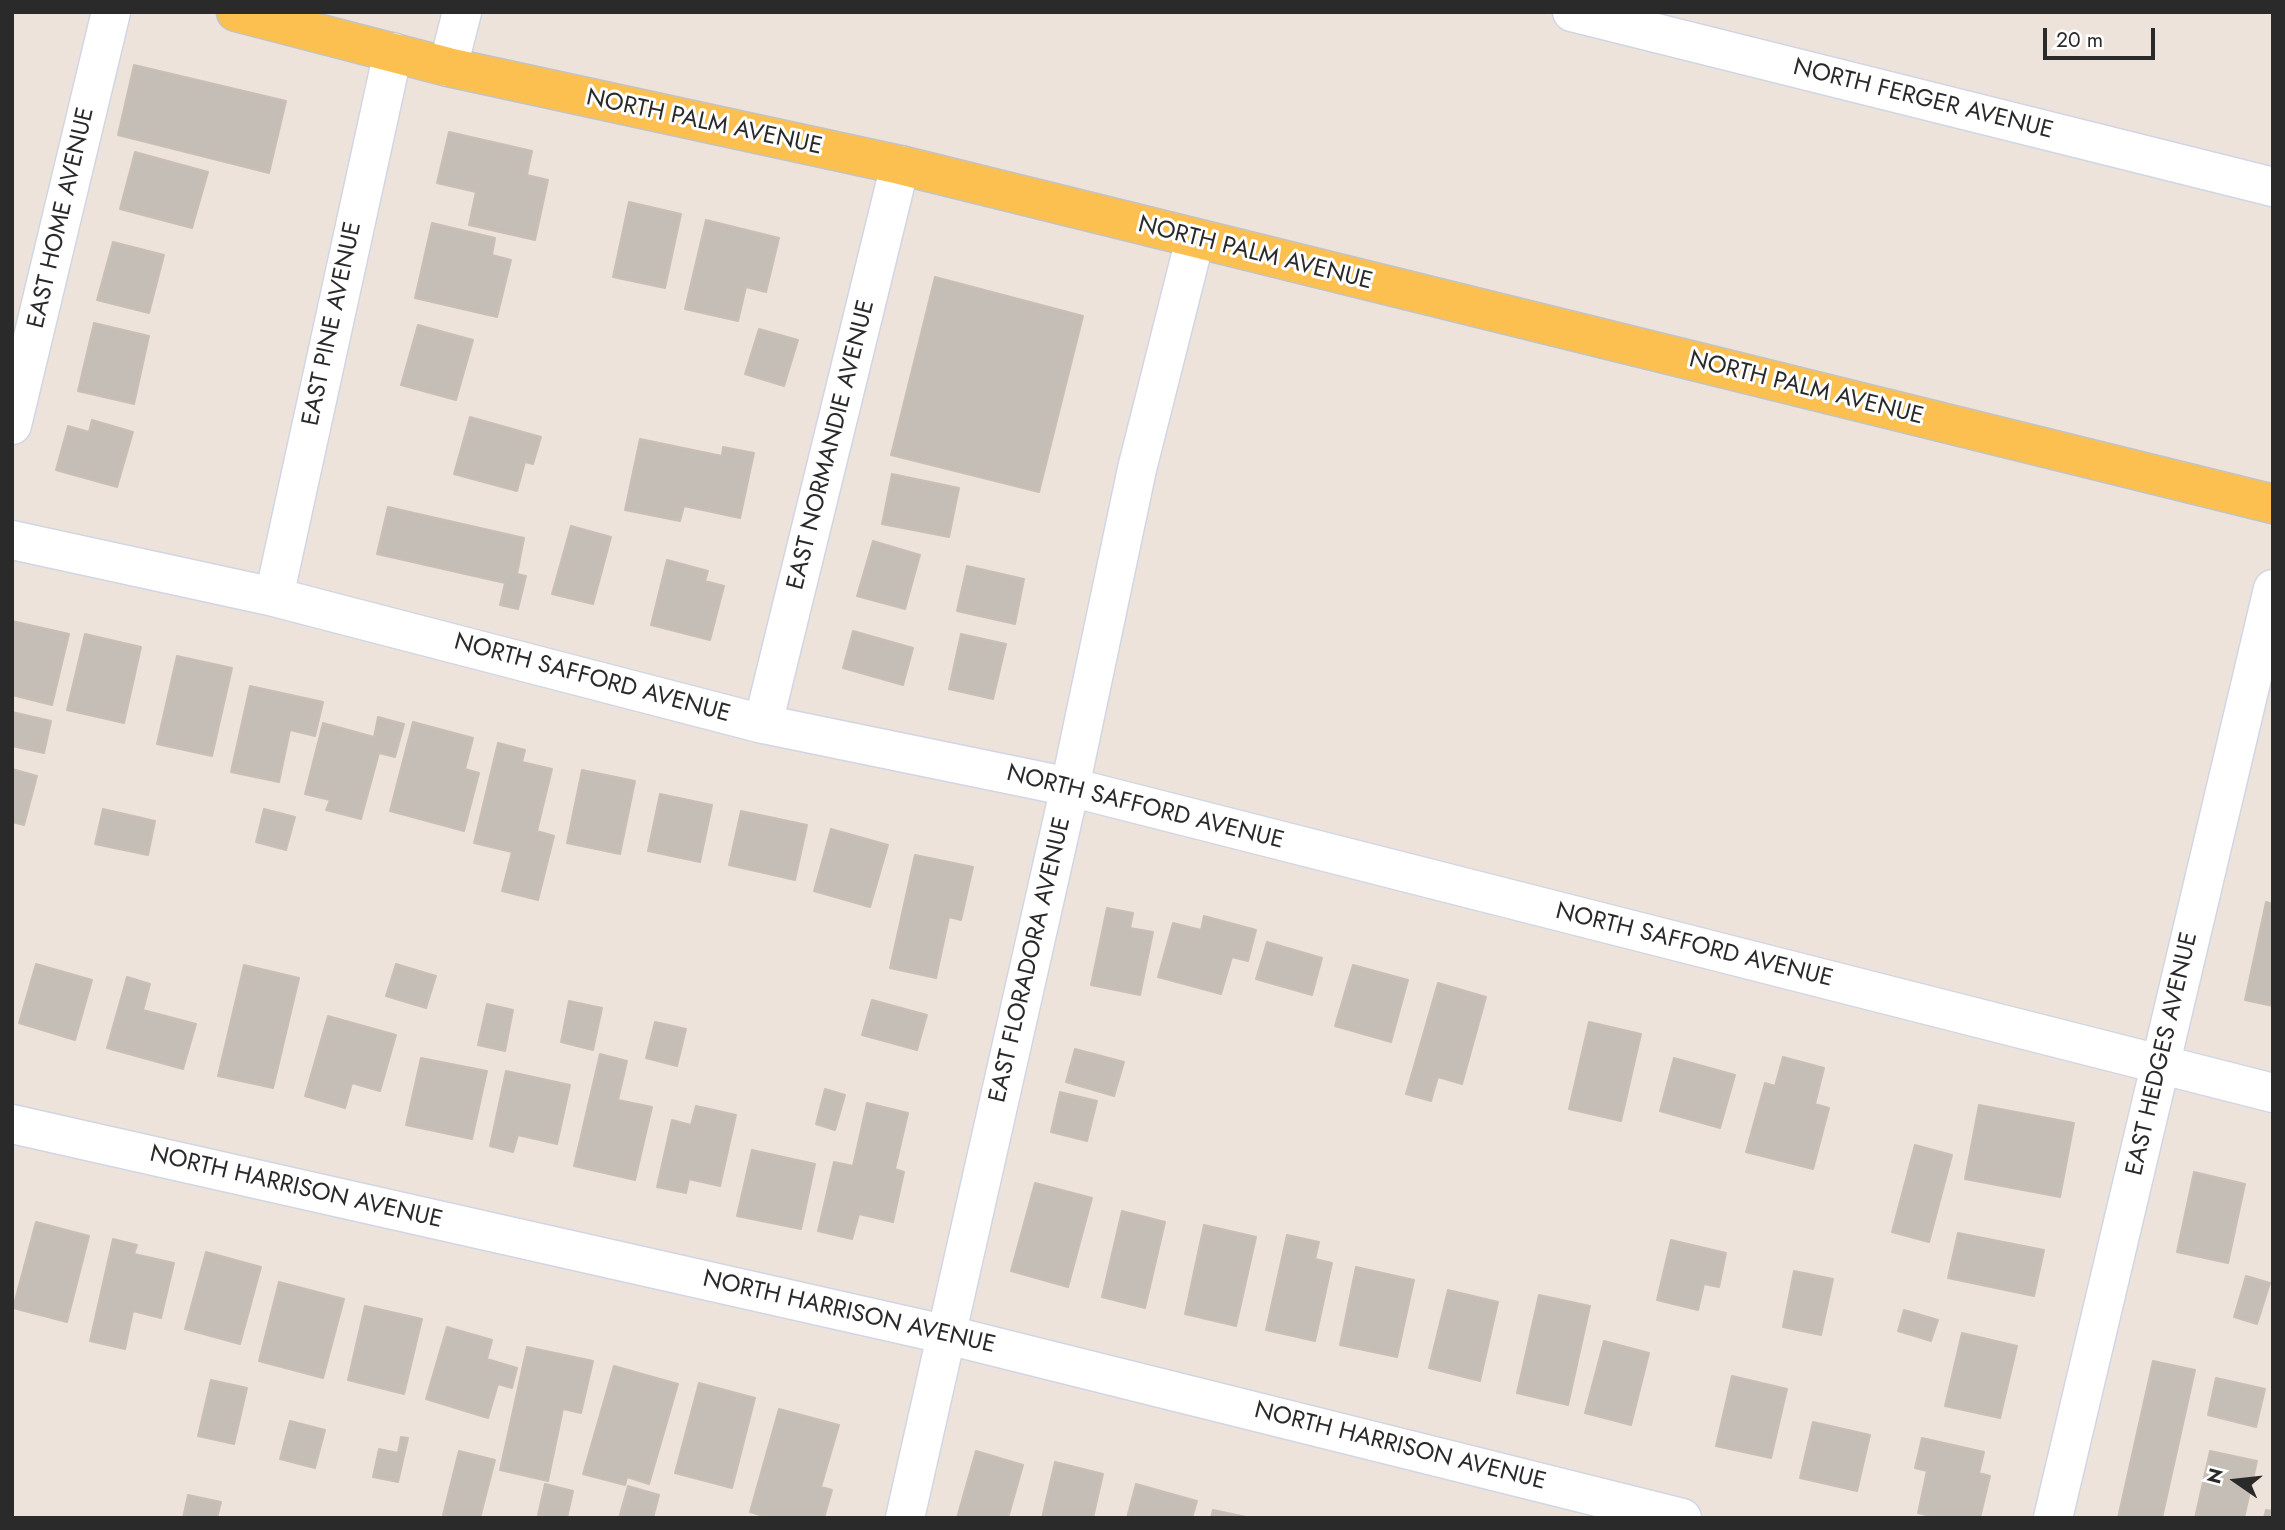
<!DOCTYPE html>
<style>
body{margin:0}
#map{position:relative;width:2285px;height:1530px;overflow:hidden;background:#ede3db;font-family:Jost,sans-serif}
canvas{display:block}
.frame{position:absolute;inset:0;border:14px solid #2a2a2a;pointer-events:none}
.north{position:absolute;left:2201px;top:1446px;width:70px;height:70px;-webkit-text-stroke:5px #fff;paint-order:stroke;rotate:284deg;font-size:19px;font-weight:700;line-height:28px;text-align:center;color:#2a2a2a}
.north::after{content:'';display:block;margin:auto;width:24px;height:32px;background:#2a2a2a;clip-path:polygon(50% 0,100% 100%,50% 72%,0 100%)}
.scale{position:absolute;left:2043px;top:28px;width:112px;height:32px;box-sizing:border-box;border:4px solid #2a2a2a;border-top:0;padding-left:9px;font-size:21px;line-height:24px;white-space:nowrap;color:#2a2a2a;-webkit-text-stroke:5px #fff;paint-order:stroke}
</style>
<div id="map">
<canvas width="2285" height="1530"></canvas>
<div class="frame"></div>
<div class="north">N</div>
<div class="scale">20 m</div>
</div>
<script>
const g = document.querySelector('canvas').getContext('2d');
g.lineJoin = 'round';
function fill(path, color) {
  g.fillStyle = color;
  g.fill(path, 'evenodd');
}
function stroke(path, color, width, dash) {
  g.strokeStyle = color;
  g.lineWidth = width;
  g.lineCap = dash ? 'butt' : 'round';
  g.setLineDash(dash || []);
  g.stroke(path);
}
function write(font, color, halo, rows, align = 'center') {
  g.font = font + ' Jost,sans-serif';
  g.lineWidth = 6;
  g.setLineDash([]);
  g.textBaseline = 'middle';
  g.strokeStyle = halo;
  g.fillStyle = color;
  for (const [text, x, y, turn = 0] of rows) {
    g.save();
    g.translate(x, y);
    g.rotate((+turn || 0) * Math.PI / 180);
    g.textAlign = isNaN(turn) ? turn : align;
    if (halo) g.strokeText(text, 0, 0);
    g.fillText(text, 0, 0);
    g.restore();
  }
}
const building = new Path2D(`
 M134,65L286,101L269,173L118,135Z
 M449,132L532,151L527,175L548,180L535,240L469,225L476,192L437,183Z
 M135,152L208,172L192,228L120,209Z
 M629,202L681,214L665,288L613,277Z
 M706,220L779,238L766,292L746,287L738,321L685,309Z
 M432,223L495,238L492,255L511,260L497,317L415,298Z
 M113,242L164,255L149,313L97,300Z
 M935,277L1083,316L1039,492L891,455Z
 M94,323L149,336L134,404L78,391Z
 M418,325L473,340L456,400L401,385Z
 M759,329L798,340L784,386L745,374Z
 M470,417L541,437L533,464L525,462L517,491L454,474Z
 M92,420L133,432L117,487L56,470L68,426L89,432Z
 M640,439L722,456L723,447L754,453L740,518L684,506L680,521L625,510Z
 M892,474L959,488L949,537L882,524Z
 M388,507L524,538L517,574L526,576L518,609L500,605L505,583L377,554Z
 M571,526L611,537L593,604L552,594Z
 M873,541L920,555L905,609L857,596Z
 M667,560L708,571L705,581L724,586L710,640L651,625Z
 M967,566L1024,579L1015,624L957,611Z
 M12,621L69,634L52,705L12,695Z
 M853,631L913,648L903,685L843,668Z
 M85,634L141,647L124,723L67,710Z
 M961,634L1006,644L993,699L949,689Z
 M177,656L232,668L212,756L157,744Z
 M250,686L323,702L315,736L290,730L279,782L231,772Z
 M12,712L51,721L44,753L12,746Z
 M378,717L404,724L395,757L379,753L361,819L326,810L330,800L305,794L323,723L374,737Z
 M413,722L473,738L465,769L479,773L464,831L390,811Z
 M498,743L525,750L522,762L552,769L537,831L554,836L538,900L502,891L512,852L474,843Z
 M12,769L37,776L24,825L12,822Z
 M582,770L635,781L620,854L567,843Z
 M660,794L712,805L700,862L648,851Z
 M103,809L155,821L148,855L95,844Z
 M264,809L295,817L286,850L256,842Z
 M741,811L807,825L795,880L729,865Z
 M831,829L888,845L870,907L814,891Z
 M915,855L973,867L961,920L949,917L936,978L890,968Z
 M2266,902L2273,904V1006L2245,1000Z
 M1107,908L1133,913L1130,928L1153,932L1140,995L1091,985Z
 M1204,916L1256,930L1248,961L1232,957L1221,994L1158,977L1173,923L1201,930Z
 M1267,942L1322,958L1312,995L1256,979Z
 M36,964L92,980L75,1040L19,1023Z
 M396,964L436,976L426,1008L386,996Z
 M244,965L299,978L273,1088L218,1076Z
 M1353,965L1408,980L1391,1042L1335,1026Z
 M127,977L150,984L143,1010L196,1024L183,1069L107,1048Z
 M1438,983L1486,997L1462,1084L1438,1077L1431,1101L1406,1094Z
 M872,1000L927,1015L917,1050L862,1035Z
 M569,1001L602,1008L593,1050L561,1042Z
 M487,1004L513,1010L505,1051L478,1045Z
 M328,1016L396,1035L380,1091L352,1083L345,1108L305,1096Z
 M655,1022L686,1029L677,1066L646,1058Z
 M1589,1022L1641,1034L1621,1121L1569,1109Z
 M1075,1049L1124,1062L1114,1096L1066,1082Z
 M600,1054L627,1061L618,1100L652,1107L635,1180L574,1166Z
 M1783,1057L1824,1068L1815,1104L1829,1108L1813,1169L1746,1152L1765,1083L1775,1086Z
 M421,1058L487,1071L472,1139L406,1125Z
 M1674,1058L1735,1075L1720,1128L1660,1111Z
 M506,1071L570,1085L557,1144L518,1135L513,1152L490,1146Z
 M825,1089L845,1095L835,1130L816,1124Z
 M1060,1092L1097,1101L1087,1141L1051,1132Z
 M867,1103L908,1113L895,1169L904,1172L893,1222L859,1214L852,1239L818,1231L834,1162L853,1166Z
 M1979,1105L2074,1123L2060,1197L1965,1179Z
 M696,1106L736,1115L720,1186L689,1179L686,1193L657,1187L672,1120L691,1125Z
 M1915,1145L1952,1155L1929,1242L1892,1232Z
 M752,1150L815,1164L801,1229L737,1216Z
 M2194,1172L2245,1184L2228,1263L2177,1252Z
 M1035,1183L1092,1198L1068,1287L1011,1271Z
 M1122,1211L1165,1222L1145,1308L1102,1297Z
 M36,1222L89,1236L67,1322L13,1308Z
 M1204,1225L1256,1237L1236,1326L1185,1314Z
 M1958,1233L2044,1250L2034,1296L1948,1278Z
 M1287,1235L1319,1242L1315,1259L1332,1263L1315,1341L1266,1330Z
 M113,1239L137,1245L134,1254L174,1263L161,1318L133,1311L125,1349L90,1341Z
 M1671,1240L1726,1253L1719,1287L1704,1284L1698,1310L1657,1300Z
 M206,1252L261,1267L240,1344L185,1329Z
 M1356,1267L1414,1280L1397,1357L1340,1345Z
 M1794,1271L1833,1279L1821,1335L1783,1327Z
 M2246,1276L2270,1283L2257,1324L2234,1317Z
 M279,1282L344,1299L323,1378L259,1361Z
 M1448,1290L1498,1302L1480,1381L1429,1368Z
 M1539,1295L1590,1306L1568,1405L1517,1393Z
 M365,1306L422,1319L404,1394L348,1380Z
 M1904,1310L1938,1320L1931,1341L1898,1331Z
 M447,1327L492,1340L487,1359L517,1368L512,1388L498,1384L488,1418L426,1399Z
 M1962,1333L2017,1346L2000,1418L1945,1406Z
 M1604,1341L1649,1353L1631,1425L1585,1413Z
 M527,1347L593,1361L581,1413L563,1409L548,1481L500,1470Z
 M2153,1361L2195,1370L2162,1518H2118Z
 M614,1366L678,1384L649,1484L627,1477L625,1485L583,1474Z
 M1732,1376L1787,1389L1771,1458L1716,1446Z
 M2216,1378L2265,1389L2256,1427L2208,1415Z
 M211,1380L247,1388L234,1444L198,1436Z
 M699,1383L755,1398L732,1488L675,1473Z
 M779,1409L839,1425L821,1487L832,1490L824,1518H770L750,1512Z
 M290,1421L325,1430L315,1468L280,1459Z
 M1813,1422L1870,1435L1857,1491L1800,1478Z
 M401,1437L408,1438L398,1482L373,1477L379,1449L398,1453Z
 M1922,1438L1984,1452L1979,1473L1990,1476L1980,1518H1938L1918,1513L1927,1471L1915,1468Z
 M459,1451L495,1460L480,1518H456L443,1515Z
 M976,1451L1023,1465L1008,1518H957Z
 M2210,1451L2257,1461L2244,1518H2195Z
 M1055,1462L1103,1474L1093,1518H1042Z
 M545,1484L573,1491L567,1518H549L538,1515Z
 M1136,1484L1197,1501L1192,1518H1127Z
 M628,1486L659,1495L653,1518H619Z
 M188,1495L221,1502L217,1518H183Z
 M1213,1510L1251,1518H1211Z
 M2266,1510L2273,1511V1518H2264Z`);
fill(building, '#c5beb6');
stroke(building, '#c9bfb4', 2);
const minor = new Path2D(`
 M1572,12L2273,187
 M448,67L462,12
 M12,425L111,12
 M12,540L274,597L763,724L1070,787L2273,1093
 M274,597L393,52
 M763,724L900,165
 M12,1124L948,1335L1682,1518
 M905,1518L1070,787L1137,469L1195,239
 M2053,1518L2273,589`);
const major = new Path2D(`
 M236,12L448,67L900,165L2273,504`);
stroke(minor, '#d0d6e4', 41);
stroke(major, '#c3c3c3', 41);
stroke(minor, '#fff', 38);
stroke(major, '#fcc051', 38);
write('24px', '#2a2a2a', '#fff', [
 ["NORTH FERGER AVENUE",1923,100,14],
 ["NORTH PALM AVENUE",704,123,12],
 ["EAST HOME AVENUE",62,218,-77],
 ["NORTH PALM AVENUE",1255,254,14],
 ["EAST PINE AVENUE",333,324,-78],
 ["NORTH PALM AVENUE",1806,389,14],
 ["EAST NORMANDIE AVENUE",832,445,-76],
 ["NORTH SAFFORD AVENUE",592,679,15],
 ["NORTH SAFFORD AVENUE",1145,808,14],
 ["NORTH SAFFORD AVENUE",1694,946,14],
 ["EAST FLORADORA AVENUE",1031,960,-77],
 ["EAST HEDGES AVENUE",2163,1054,-77],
 ["NORTH HARRISON AVENUE",296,1188,13],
 ["NORTH HARRISON AVENUE",849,1313,13],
 ["NORTH HARRISON AVENUE",1400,1447,14]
]);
</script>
